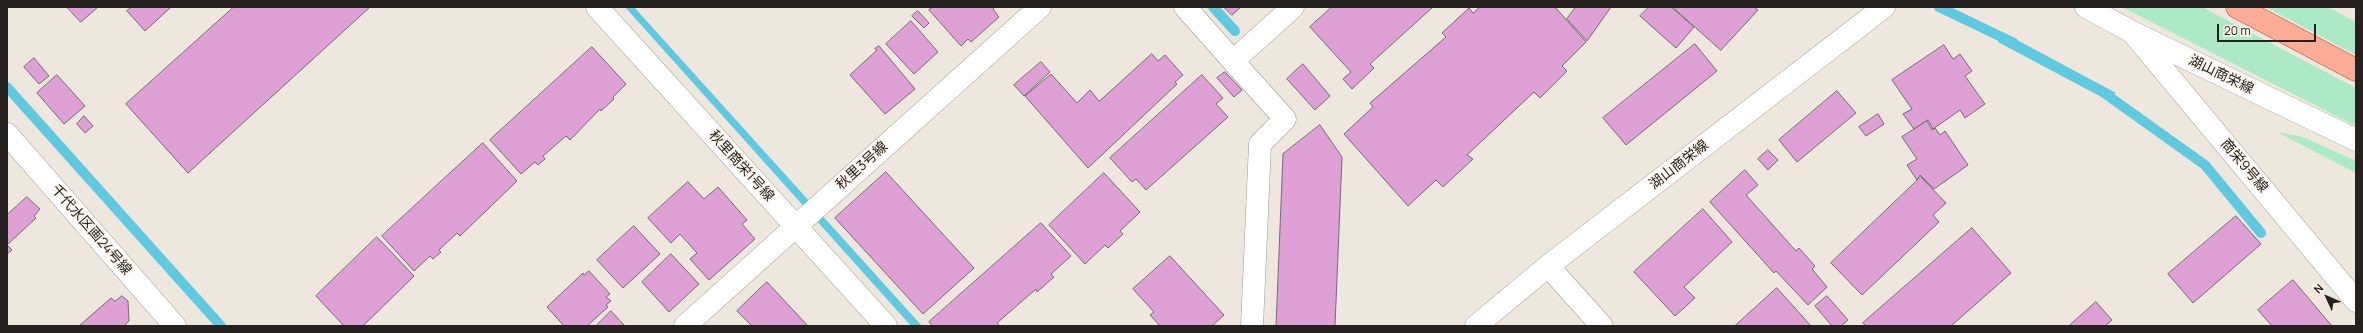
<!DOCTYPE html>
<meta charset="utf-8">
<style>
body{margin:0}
#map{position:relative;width:2363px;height:333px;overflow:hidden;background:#eee7dd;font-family:Manrope,sans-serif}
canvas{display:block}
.frame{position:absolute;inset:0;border:8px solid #24211e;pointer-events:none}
.north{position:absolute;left:2307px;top:277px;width:40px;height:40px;-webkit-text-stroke:3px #fcf4eb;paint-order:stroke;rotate:315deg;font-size:11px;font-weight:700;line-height:16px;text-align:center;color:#24211e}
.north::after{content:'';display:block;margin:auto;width:14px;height:18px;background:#24211e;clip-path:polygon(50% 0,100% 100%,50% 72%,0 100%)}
.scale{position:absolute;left:2217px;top:24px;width:99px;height:18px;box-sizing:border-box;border:2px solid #24211e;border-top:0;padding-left:5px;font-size:12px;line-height:14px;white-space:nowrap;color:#24211e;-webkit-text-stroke:3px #fcf4eb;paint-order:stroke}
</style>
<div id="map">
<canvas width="2363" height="333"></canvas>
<div class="frame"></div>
<div class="north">N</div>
<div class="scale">20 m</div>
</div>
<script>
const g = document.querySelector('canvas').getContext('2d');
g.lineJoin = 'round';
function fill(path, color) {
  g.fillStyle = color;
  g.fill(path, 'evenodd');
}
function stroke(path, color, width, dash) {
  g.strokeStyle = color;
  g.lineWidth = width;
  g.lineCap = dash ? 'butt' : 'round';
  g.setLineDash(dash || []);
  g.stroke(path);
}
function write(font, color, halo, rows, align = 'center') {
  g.font = font + ' Manrope,"Noto Sans JP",sans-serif';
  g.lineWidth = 3;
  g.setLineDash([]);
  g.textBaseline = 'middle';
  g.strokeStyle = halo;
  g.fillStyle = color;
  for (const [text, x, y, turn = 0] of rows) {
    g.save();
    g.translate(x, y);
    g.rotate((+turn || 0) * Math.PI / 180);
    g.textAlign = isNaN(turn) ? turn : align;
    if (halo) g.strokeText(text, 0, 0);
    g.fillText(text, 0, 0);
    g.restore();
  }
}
fill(new Path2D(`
 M2122,7H2202L2356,88V126Z
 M2266,7H2328L2356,22V55Z
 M2277,132L2303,137L2356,161V173Z`), '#ace9c6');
fill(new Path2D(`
 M625,7H634L922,326H911Z
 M2004,33L2116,93L2107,100L1998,42Z`), '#61c9df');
stroke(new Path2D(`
 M1213,7L1235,31
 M1939,7L2014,43
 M7,87L221,326
 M2100,90L2205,165L2261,233`), '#61c9df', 10);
const building = new Path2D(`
 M67,7H98L81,22Z
 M132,7H171L145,31L127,11Z
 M234,7H370L188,173L126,104Z
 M933,7H995L993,9L999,17L971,42L968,39L961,46L929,10Z
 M1224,7H1241L1232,15Z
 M1332,7H1433L1370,64L1374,68L1352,89L1343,79L1351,72L1310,27Z
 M1480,7H1555L1586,42L1562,66L1567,71L1540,98L1534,92L1467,155L1473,159L1443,187L1436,180L1408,206L1344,134L1373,107L1370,103L1446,37L1442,33L1469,8L1473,13Z
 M1576,7H1611L1587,41L1567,19Z
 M1649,7H1671L1694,27L1676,48L1640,16Z
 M1673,7H1754L1758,10L1721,50Z
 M918,11L929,23L924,28L912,16Z
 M911,21L938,52L914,74L886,44Z
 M1695,44L1717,71L1626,145L1603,118Z
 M1944,45L1953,59L1960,54L1972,71L1965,76L1985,104L1965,118L1960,110L1933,129L1928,120L1914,129L1903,114L1912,109L1892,80Z
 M879,46L915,89L885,114L850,75L877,50L875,49Z
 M592,47L626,84L613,97L614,99L601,111L600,109L570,140L566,136L543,156L545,159L538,165L535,162L521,174L490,140Z
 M1152,54L1158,61L1165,55L1183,75L1175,82L1177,84L1088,168L1025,96L1051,74L1077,103L1090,90L1099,101Z
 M34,58L49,76L39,84L24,67Z
 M1041,62L1050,72L1024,96L1014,85Z
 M1303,64L1330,96L1315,110L1287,79Z
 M1225,72L1242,90L1234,97L1217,78Z
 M57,75L85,106L64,124L37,93Z
 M1202,75L1223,98L1216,104L1228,117L1146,190L1136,179L1132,182L1110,158Z
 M1837,91L1856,113L1797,162L1779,140Z
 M1878,114L1884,124L1866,136L1859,127Z
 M84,116L93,126L85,133L77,124Z
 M1927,121L1932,130L1935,128L1940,135L1945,131L1968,165L1934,189L1920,175L1917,180L1907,165L1917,159L1902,137Z
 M1320,125L1342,157L1335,326H1276L1283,154Z
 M483,143L517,181L460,236L457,233L439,250L441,252L433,259L430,256L414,271L382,236Z
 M1768,150L1778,160L1768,170L1758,159Z
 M1745,170L1758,185L1746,195L1796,251L1799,248L1815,266L1812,269L1827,287L1808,305L1776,271L1774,273L1710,202Z
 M886,172L974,268L923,314L835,218Z
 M1104,173L1140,212L1120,231L1123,234L1108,248L1105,245L1085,264L1049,225Z
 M1921,177L1946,203L1933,215L1939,222L1862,295L1831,263Z
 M688,182L704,199L718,187L747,220L742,224L755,239L709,280L690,259L697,253L680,234L671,243L648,218Z
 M27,197L40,209L34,216L36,218L7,245L12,250L7,254V215Z
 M1703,209L1732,242L1684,287L1695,298L1675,316L1634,272Z
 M2236,216L2261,244L2193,303L2168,274Z
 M1041,223L1071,256L1051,274L1054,277L1037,292L1036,289L997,323L1000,326H933L929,322Z
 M634,226L660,254L623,288L597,260Z
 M1972,228L2011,273L1951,326H1866L1863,323Z
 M377,237L414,276L363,326H344L316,296Z
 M671,254L699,284L669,312L642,282Z
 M1170,256L1224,315L1212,326H1160L1150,315L1154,312L1133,289Z
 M589,271L610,294L606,297L611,301L606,305L608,307L587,326H564L547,307L583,273L584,275Z
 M2293,280L2332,326H2272L2258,310Z
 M767,282L808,326H752L737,311Z
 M1777,288L1811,326H1735Z
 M122,296L128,301L129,321L124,326H79L111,298L115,301Z
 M1827,296L1848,320L1841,326H1832L1815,306Z
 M2096,302L2112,320L2105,326H2069Z
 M611,311L625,326H596Z`);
fill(building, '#dea0d5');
stroke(building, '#736b72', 1);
const minor = new Path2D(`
 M597,7L886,326
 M1185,7L1233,61L1293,7
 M2086,7L2132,32L2356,140
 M2132,32L2356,301
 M1233,61L1285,119L1260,144L1252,326
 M7,134L175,326
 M1548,266L1602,326
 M685,326L1040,7`);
const tertiary = new Path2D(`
 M1476,326L1548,266L1884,7`);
const primary = new Path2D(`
 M2237,7L2356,70`);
stroke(minor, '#a19a91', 23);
stroke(tertiary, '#a19a91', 23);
stroke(primary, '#af563f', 23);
stroke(minor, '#fff', 22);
stroke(tertiary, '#fff', 22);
stroke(primary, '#fcab97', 22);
write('14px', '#24211e', '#fcf4eb', [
 ["湖山商栄線",2221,75,26],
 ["湖山商栄線",1679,165,-38],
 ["秋里商栄1号線",741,166,48],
 ["秋里3号線",862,166,-42],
 ["商栄9号線",2244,166,50],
 ["千代水区画24号線",91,230,49]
]);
</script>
